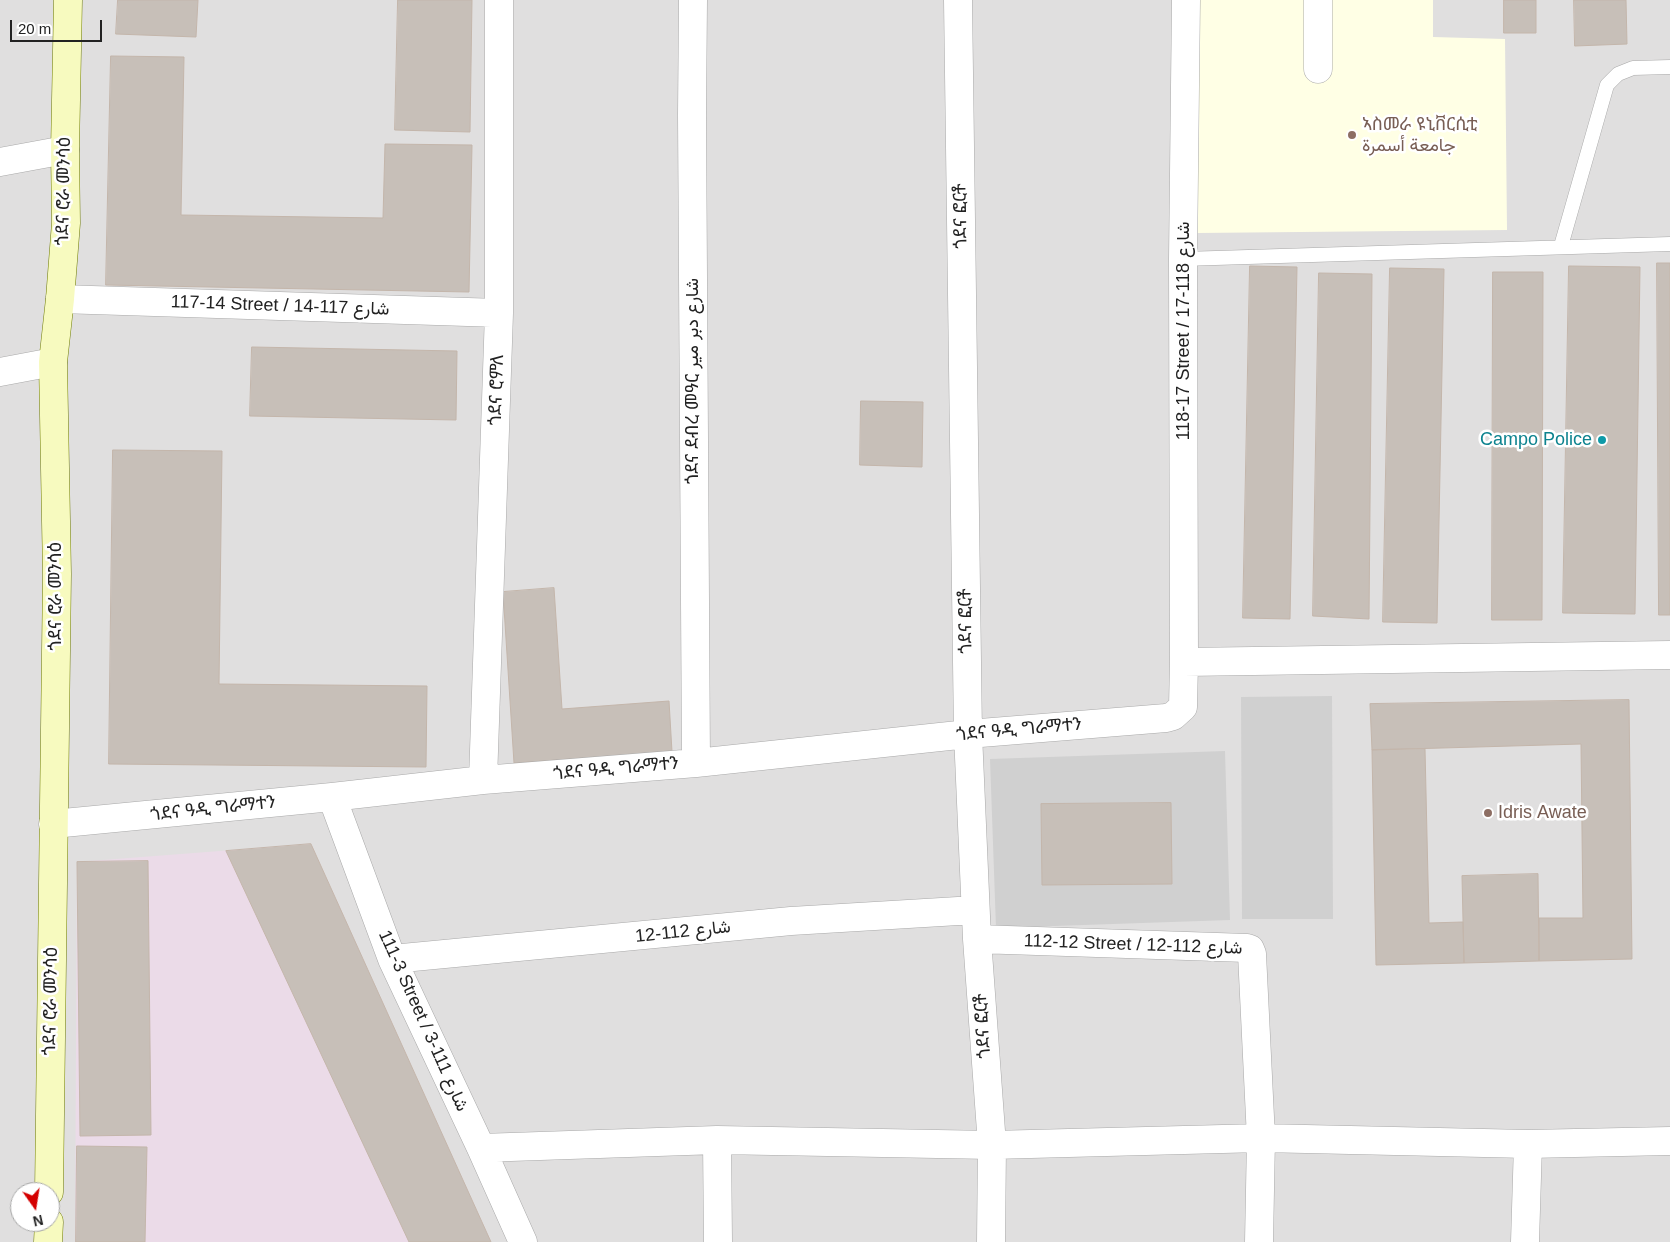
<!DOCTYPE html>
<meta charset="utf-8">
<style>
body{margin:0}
#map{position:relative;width:1670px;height:1242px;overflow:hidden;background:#f2efe9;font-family:Helvetica,sans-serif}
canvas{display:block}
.north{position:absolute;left:10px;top:1182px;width:50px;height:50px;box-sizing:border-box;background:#fff;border:1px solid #a7a7a7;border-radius:50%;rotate:167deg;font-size:14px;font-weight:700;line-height:20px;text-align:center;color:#222}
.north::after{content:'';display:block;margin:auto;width:18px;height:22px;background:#d40000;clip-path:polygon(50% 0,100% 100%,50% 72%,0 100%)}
.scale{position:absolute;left:10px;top:20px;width:92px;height:22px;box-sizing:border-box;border:2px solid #222;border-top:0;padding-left:6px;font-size:15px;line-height:18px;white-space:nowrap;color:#222;-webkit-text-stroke:4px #fff;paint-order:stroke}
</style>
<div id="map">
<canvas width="1670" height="1242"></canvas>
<div class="north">N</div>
<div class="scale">20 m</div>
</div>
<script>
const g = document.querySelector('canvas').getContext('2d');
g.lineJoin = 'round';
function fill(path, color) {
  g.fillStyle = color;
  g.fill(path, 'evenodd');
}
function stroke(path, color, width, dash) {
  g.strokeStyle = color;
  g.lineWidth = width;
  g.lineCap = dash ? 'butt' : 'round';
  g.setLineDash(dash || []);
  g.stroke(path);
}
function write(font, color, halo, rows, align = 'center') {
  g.font = font + ' Helvetica,Vazirmatn,"Noto Sans Ethiopic",sans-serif';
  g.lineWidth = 5;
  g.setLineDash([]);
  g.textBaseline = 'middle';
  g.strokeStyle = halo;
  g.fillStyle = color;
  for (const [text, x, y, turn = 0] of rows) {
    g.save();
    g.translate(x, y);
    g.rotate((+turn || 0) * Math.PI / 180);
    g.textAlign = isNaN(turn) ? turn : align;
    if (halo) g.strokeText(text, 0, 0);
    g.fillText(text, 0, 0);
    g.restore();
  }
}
fill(new Path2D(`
 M0,0H1670V1242H0ZM20,1192H50V1222H20Z`), '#e0dfdf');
fill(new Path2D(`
 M311,844L491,1242H75L77,862Z`), '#ebdbe8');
fill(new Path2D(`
 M1200,0H1433V37L1505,39L1507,230L1196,233Z`), '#ffffe5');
fill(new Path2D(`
 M1332,696L1333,919H1242L1241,697Z
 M1225,751L1230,920L996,928L990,759Z`), '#d0d0d0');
const building = new Path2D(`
 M118,0H198L196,37L116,34Z
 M398,0H472L470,132L395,130Z
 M1504,0H1536V33H1504Z
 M1574,0H1626L1627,44L1575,46Z
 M111,56L184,57L181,215L383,218L385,144L472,145L469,292L106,285Z
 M1657,263H1670V615H1659Z
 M1250,266L1297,267L1290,619L1243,618Z
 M1569,266L1640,267L1635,614L1563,613Z
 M1390,268L1444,269L1437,623L1383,622Z
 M1493,272H1543L1542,620H1492Z
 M1319,273L1372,274L1369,619L1313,616Z
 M252,347L457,351L456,420L250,416Z
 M861,401L923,402L922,467L860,465Z
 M113,450L222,451L219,684L427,686L426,767L109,764Z
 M554,588L562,709L669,701L672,752L514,763L503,592Z
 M1629,700L1632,959L1539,961V918H1583L1581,744L1372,750L1370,704Z
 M1425,749L1429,923L1463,922L1464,963L1376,965L1372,750Z
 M1171,803L1172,884L1042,885L1041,804Z
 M311,844L491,1242H409L226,851Z
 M148,861L151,1135L80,1136L77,862Z
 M1538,874L1539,961L1464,963L1462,876Z
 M77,1146L147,1147L145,1242H76Z`);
fill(building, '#c7bfb8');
stroke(building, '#c4b6ab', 1);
const service = new Path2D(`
 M1561,246L1607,85L1618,74L1633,68L1670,67
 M1183,259L1670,244`);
const minor = new Path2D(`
 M693,0L692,115L696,763
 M958,0L968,734L977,939L992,1145L991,1242
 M1318,69V0
 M0,162L65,150
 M60,299L499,313
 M1184,662L1183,259L1186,0
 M483,780L499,313V0
 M332,797L392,959L481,1148L523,1242
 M53,824L332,797L483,780L696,763L968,734L1166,718L1173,716L1183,707L1184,662L1670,655
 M977,939L1247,948L1250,949L1252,954L1261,1138L1259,1242
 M392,959L791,921L975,910
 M717,1140L718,1242
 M481,1148L717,1140L992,1145L1261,1138L1528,1144L1670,1141
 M1525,1242L1528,1144`);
const tertiary = new Path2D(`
 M0,372L53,362`);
const secondary = new Path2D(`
 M49,1192L57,574L53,362L60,299L66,223L65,150L68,0
 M48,1242L49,1222`);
stroke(service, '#a9a9a9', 15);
stroke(minor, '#a9a9a9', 29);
stroke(tertiary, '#a9a9a9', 29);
stroke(secondary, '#707d05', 29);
stroke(service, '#fff', 14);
stroke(minor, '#fff', 28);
stroke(tertiary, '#fff', 28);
stroke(secondary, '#f7fabf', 28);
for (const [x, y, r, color] of [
 [1352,135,5,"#8d6e63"],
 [1602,440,5,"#0f9aa8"],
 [1488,813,5,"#8d6e63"]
]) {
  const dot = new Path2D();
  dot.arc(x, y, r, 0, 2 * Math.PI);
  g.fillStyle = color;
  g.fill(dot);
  stroke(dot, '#fff', 2);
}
write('18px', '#785e54', '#fff', [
 ["ኣስመራ ዩኒቨርሲቲ",1362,125],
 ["جامعة أسمرة",1362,146],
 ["Idris Awate",1498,813]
], 'left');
write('18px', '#222', '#fff', [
 ["ጎደና ሮራ መንሳዕ",64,191,-89],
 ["ጎደና ፎርቶ",961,216,-91],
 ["117-14 Street / شارع 117-14",280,306,2],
 ["118-17 Street / شارع 118-17",1184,331,-90],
 ["ጎደና ደብረ መዓር شارع دبر مير",693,381,-90],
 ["ጎደና ሮምለ",497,390,-88],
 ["ጎደና ሮራ መንሳዕ",56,596,-90],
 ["ጎደና ፎርቶ",966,621,-91],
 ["ጎደና ዓዲ ግራማተን",1019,730,-5],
 ["ጎደና ዓዲ ግራማተን",616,769,-5],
 ["ጎደና ዓዲ ግራማተን",213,809,-6],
 ["شارع 112-12",683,932,-6],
 ["112-12 Street / شارع 112-12",1133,945,2],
 ["ጎደና ሮራ መንሳዕ",51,1001,-89],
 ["111-3 Street / شارع 111-3",423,1021,66],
 ["ጎደና ፎርቶ",983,1026,-94]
]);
write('18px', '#0d838f', '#fff', [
 ["Campo Police",1592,440]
], 'right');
</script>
